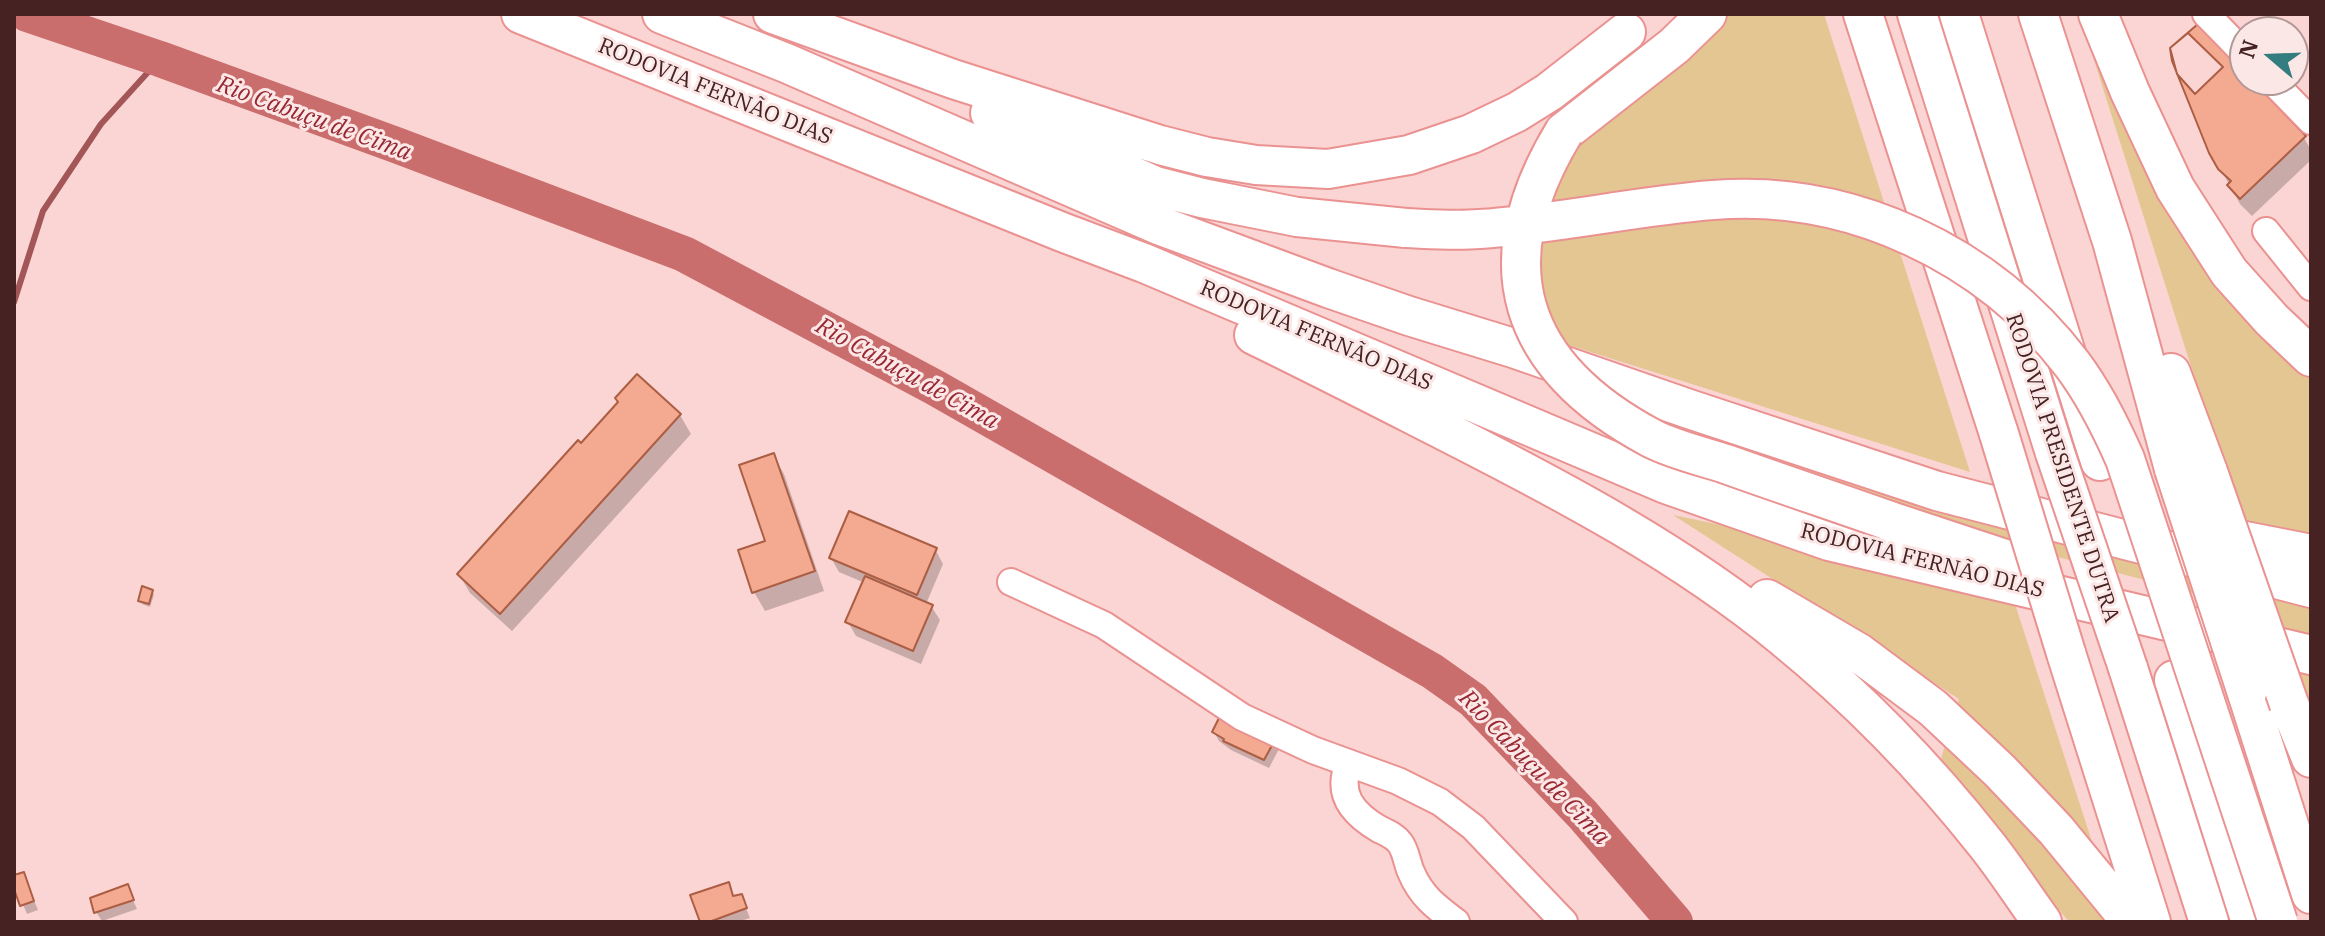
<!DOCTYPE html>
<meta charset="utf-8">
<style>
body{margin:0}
#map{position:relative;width:2325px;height:936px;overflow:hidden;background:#fbd5d3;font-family:"IBM Plex Serif",serif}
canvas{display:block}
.frame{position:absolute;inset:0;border:16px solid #462223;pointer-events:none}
.north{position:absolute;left:2229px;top:16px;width:80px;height:80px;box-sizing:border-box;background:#fbe7e6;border:2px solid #b39898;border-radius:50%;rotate:289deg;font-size:22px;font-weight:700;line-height:32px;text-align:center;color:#462223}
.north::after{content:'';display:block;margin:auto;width:28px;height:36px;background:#337c80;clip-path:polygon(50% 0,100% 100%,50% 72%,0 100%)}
</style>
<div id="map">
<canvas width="2325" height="936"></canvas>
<div class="frame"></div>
<div class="north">N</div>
</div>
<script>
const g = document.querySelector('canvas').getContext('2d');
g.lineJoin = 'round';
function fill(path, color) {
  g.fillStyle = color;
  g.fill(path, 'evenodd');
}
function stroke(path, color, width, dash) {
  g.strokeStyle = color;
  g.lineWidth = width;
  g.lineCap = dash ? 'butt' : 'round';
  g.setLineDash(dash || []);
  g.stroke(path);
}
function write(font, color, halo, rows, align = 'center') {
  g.font = font + ' "IBM Plex Serif",serif';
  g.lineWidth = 6;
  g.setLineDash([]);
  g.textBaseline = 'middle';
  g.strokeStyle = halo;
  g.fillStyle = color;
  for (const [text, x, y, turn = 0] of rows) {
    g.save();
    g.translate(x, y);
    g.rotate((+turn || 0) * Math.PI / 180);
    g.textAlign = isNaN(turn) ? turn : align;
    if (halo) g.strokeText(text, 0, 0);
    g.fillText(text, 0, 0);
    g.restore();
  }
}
fill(new Path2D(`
 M1729,14H1824L1970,472L1562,343L1533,275L1550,185L1585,131L1707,38Z
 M2089,35L2311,373V720L2273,614L2001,542L1744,448L2000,528L2264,590L2241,524L2088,41Z
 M1673,515L1745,530L2014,601L2118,922H2069L1940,762L1959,699Z`), '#e4c693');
fill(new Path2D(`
 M2245,76V80H2249L2304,138L2311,150V160L2252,216L2240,204L2220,168Z
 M637,377L680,415L691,434L512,631L470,593L459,574L620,403Z
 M773,455L784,474L824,591L765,611L754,592L767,542Z
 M935,549L943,564L926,604L931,606L940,620L921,664L856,636L848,622L865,583L839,572L831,558Z
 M152,591L154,595L150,607L142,604L140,601Z
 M1214,732L1274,740L1279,749L1269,768L1231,750L1219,741Z
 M23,874L38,910L27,914L14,883V877Z
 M728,885L734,898L741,896L750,918L738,922H702Z
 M127,887L137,909L102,921L96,912Z`), '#0003');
stroke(new Path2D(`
 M14,302L43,211L101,124L160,59`), '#a25657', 6);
stroke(new Path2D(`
 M27,14L160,59L396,145L684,254L934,387L1432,671L1473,700L1583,815L1675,922`), '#ca6d6d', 36);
const building = new Path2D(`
 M2198,24L2245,73V80H2252L2306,136L2240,199L2227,185L2231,181L2218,169L2209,153L2172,61L2170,48Z
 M2188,33L2223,67L2195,94L2177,74L2170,48Z
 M637,374L681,414L500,614L457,574L578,440L581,443L618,402L615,398Z
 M774,453L815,571L752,593L738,550L765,541L739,465Z
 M849,511L937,548L917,595L829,558Z
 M865,576L933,605L913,651L845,622Z
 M142,586L153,590L149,604L138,601Z
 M1223,710L1276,738L1264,760L1223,741L1224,739L1212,732Z
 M24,872L34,901L20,906L14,889V875Z
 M729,882L733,896L742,894L747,908L709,922H700L690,895Z
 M128,884L134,900L94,913L90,898Z`);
fill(building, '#f4aa90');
stroke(building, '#ab5e43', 2);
const minor = new Path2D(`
 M2206,14L2245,54
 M2271,80L2311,121
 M2266,231L2311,287
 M1011,582L1104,625L1242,717L1313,750L1398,781L1440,802L1473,827L1564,922
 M1349,763C1336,794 1353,814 1379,829C1387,833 1395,836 1400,843C1406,851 1407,863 1411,872C1421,896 1436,907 1456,922`);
const highway = new Path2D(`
 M521,14L1062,232L1144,263L1666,484L1829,541L2311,655
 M662,14L786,63L1161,226L1328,288L1409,316L1513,348L1689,409L1937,491L2311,588
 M773,14L953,79L1160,145L1207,157L1256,165L1328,169L1409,155L1471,134L1517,112L1549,92L1626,32
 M1863,14L1999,434
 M1917,14L2055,453
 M1959,14L2100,461
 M2038,14L2112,241L2174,469
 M2098,14L2130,92L2175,188L2229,272L2272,320L2311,357
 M990,113L1155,186L1202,198L1297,217L1406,228
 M1564,132L1674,46L1707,14
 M1254,335C1320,367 1384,400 1449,433C1565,492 1682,554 1783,637C1858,698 1926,768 1986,844C2006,869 2023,896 2042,922
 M2171,373L2208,472
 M1887,520L2017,563
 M2204,533L2311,554
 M1767,599L1859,653L1933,708L2000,771L2056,830L2120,908L2129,922
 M2066,653L2151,922
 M2128,668L2209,922
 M2174,680L2251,922
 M2247,693L2311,894
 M2289,704L2311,758`);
stroke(minor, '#ea9291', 30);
stroke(highway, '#ea9291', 42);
stroke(minor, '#fff', 26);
stroke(highway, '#fff', 38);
const highwayBridge = new Path2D(`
 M1564,132C1484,264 1517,366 1651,438C1674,450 1702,456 1726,464C1779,483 1833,501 1887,520
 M1406,228C1430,229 1455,231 1479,229C1557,224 1635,206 1713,200C1851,189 1988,254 2072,364C2094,393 2110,425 2125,459L2278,922
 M1999,434L2066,653
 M2055,453L2128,668
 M2174,469L2247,693
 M2208,472L2289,704`);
stroke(highwayBridge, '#ea9291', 42, []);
stroke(highwayBridge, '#fff', 38);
write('22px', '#462223', '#fbe7e6', [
 ["RODOVIA FERNÃO DIAS",715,92,22],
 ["RODOVIA FERNÃO DIAS",1316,336,23],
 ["RODOVIA PRESIDENTE DUTRA",2062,468,72],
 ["RODOVIA FERNÃO DIAS",1922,561,14]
]);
write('italic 24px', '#982732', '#fbe7e6', [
 ["Rio Cabuçu de Cima",314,119,20],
 ["Rio Cabuçu de Cima",907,374,29],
 ["Rio Cabuçu de Cima",1534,768,46]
]);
</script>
